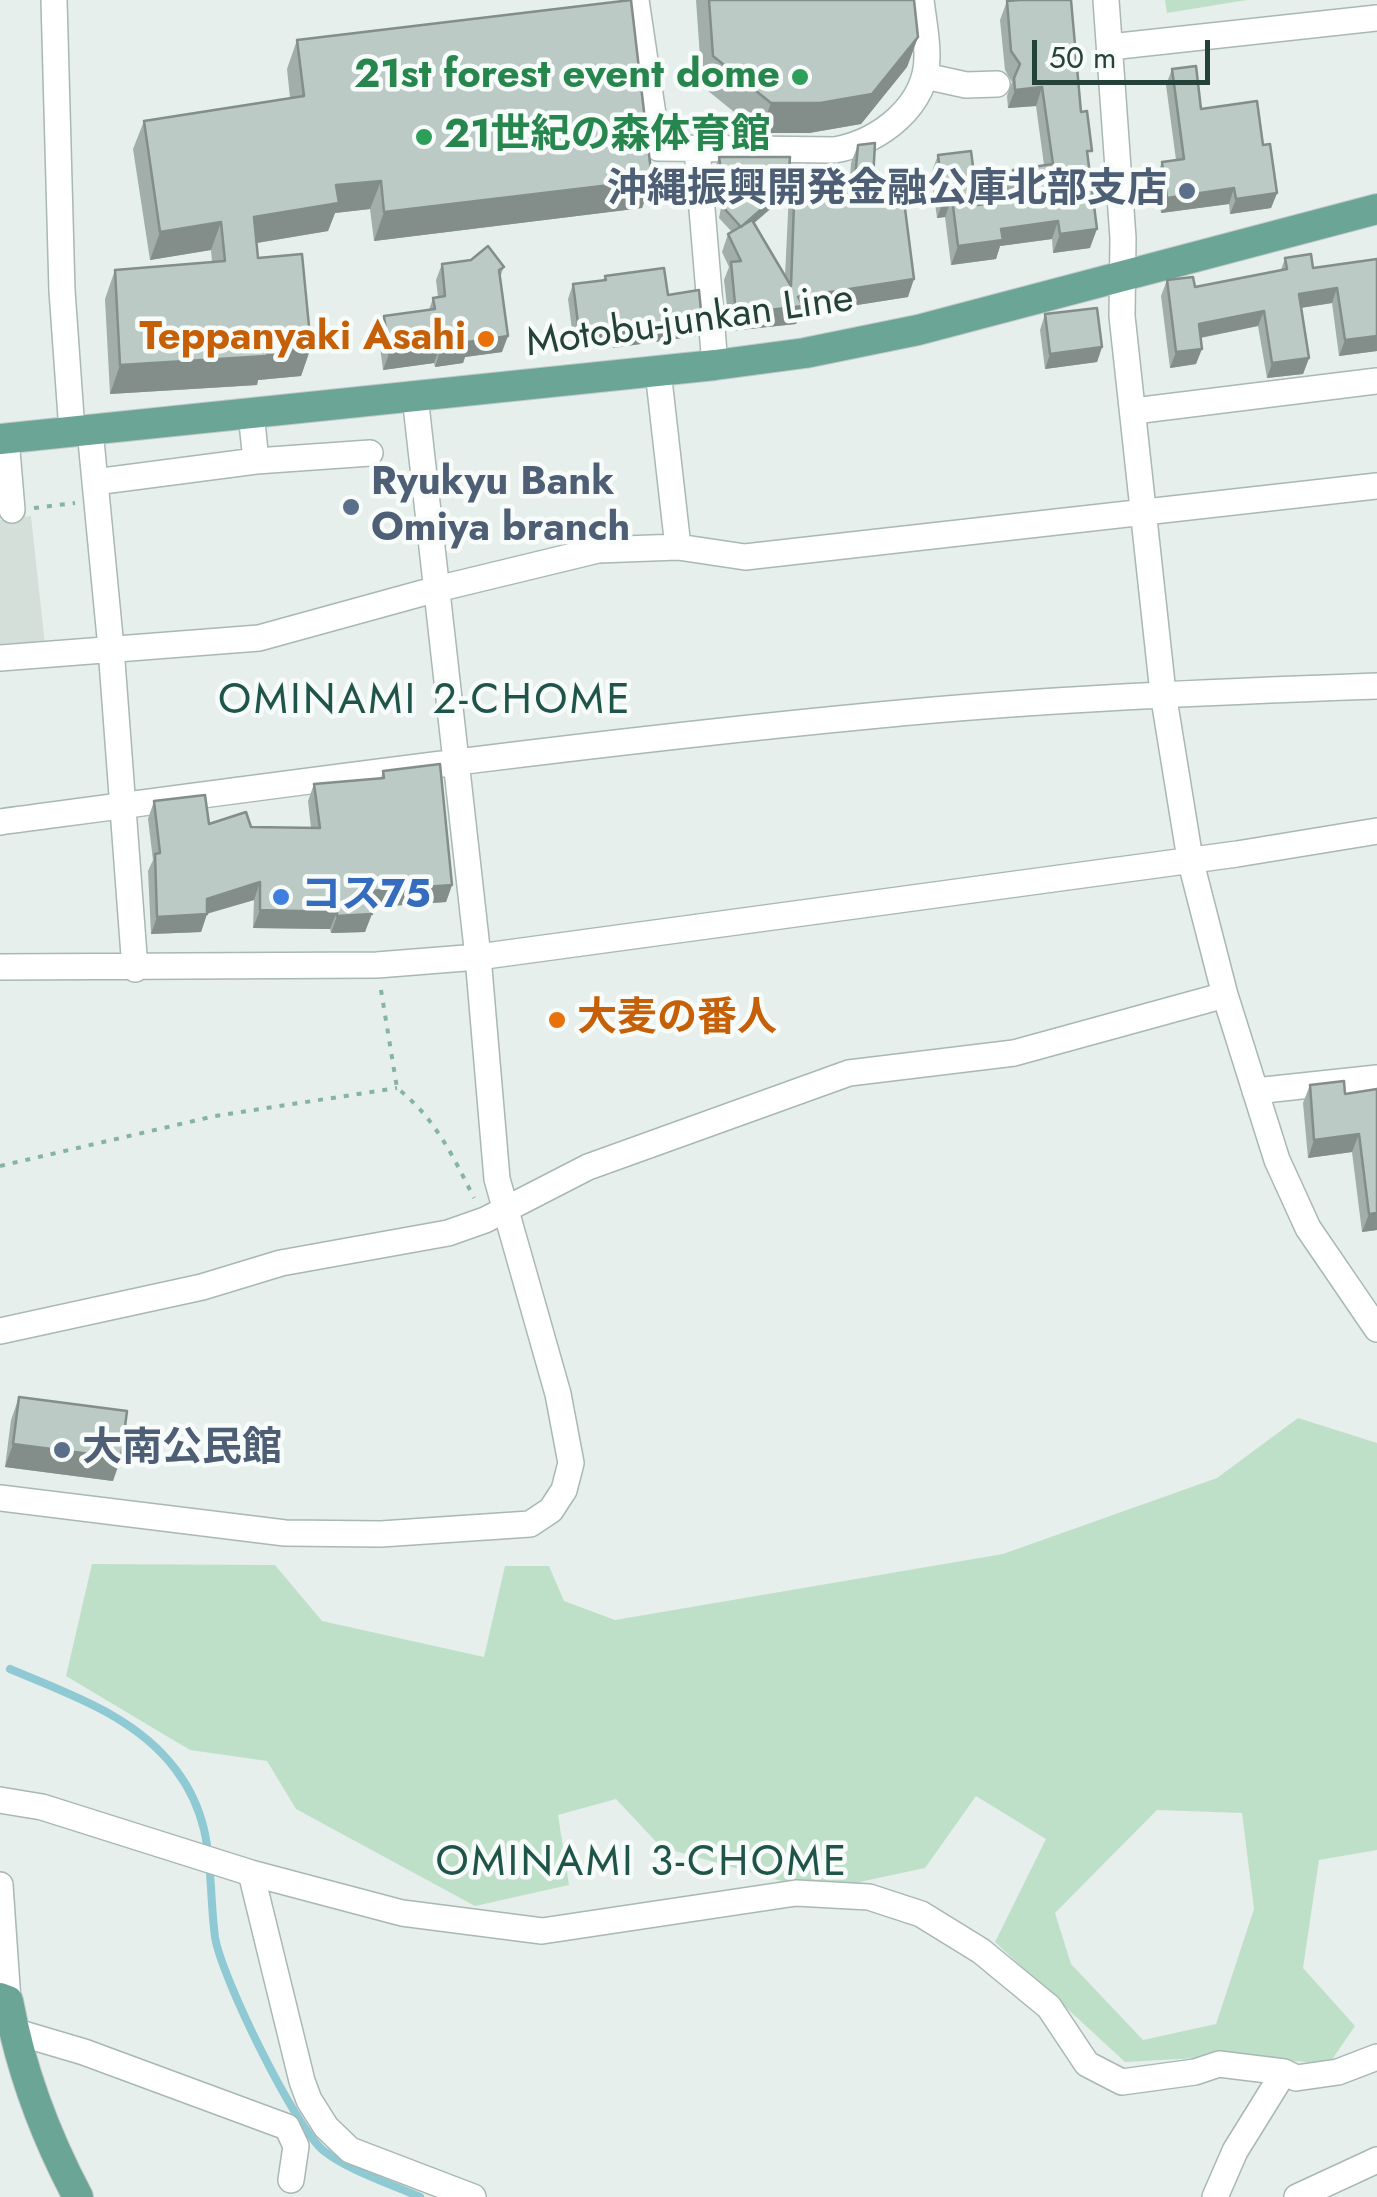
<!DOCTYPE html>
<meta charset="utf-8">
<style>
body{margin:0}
#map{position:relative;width:1377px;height:2197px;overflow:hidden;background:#e6efeb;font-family:Jost,sans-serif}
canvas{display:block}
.scale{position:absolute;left:1032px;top:40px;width:178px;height:45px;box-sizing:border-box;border:5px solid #24423a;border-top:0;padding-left:12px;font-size:30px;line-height:35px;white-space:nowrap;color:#24423a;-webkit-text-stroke:8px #f7fbf9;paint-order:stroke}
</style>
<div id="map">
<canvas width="1377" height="2197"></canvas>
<div class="scale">50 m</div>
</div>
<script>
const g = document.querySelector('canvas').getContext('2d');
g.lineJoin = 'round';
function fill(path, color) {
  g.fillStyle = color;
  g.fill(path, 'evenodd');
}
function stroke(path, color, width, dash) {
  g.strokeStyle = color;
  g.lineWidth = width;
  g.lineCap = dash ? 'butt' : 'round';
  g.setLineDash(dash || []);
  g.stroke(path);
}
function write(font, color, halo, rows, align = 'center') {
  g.font = font + ' Jost,"Noto Sans JP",sans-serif';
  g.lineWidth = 9;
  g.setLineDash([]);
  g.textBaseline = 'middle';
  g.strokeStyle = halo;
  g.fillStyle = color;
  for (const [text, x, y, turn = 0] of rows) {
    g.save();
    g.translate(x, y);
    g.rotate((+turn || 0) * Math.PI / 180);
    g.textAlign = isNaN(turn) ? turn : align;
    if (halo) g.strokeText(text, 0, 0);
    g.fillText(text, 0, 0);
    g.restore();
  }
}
fill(new Path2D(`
 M31,516L45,645L0,650V520Z`), '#d4dfda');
fill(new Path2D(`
 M1165,0H1247L1167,13Z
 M1298,1418L1377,1443V1850L1319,1860L1303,1968L1355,2026L1329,2064L1233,2056L1125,2062L995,1942L1046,1839L976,1796L925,1868L817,1891L661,1847L616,1799L558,1815L569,1885L475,1906L296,1809L267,1761L190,1750L66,1676L92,1564L275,1565L322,1621L484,1657L505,1566H549L564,1601L615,1620L1003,1554L1217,1478ZM1157,1810L1242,1813L1254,1909L1216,2024L1143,2040L1071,1964L1055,1913Z`), '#bfe0c8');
stroke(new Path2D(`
 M10,1669C69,1694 136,1716 176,1770C217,1824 207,1876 215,1937C221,1976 295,2128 324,2151C348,2170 391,2184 420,2197`), '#8ec9d4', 8);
const minor = new Path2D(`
 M54,0L62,291L72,431
 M636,0L658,148L835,150C879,142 928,106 927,55C927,37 923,18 921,0
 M1106,0L1123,238L1122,316L1163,693L1190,859L1225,995L1277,1160L1308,1228L1377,1329
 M1110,47L1377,18
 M925,76L966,85L997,84
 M697,149L715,365
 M658,371L678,547
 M1134,411L1377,381
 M251,413L256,461
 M90,430L111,648L135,969
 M6,439L12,510
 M95,482L256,461L370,453
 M0,658L259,638L437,589L598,550L678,547L745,557L1377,486
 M0,822C292,783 585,743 879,715C1044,699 1211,692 1377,686
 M0,967L377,965L478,957L1237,854L1377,831
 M1255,1091L1377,1078
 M0,1331L202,1287L281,1263L448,1233L485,1220L588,1167L849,1073L1014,1053L1225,995
 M0,1498L285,1533L381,1534L530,1524L551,1510L564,1490L571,1463L558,1394L497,1179L478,957L415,396
 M0,1800L42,1807L251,1873L402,1913L542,1931L796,1893L869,1897L921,1914L981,1951L1049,2007L1087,2064L1122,2082L1195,2072L1219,2064L1284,2072L1296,2078L1338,2072L1377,2057
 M251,1873L302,2081L309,2100L326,2127L350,2150L473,2197
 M0,1885L8,2001
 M13,2031L84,2052L287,2127L296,2146L291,2180
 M1215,2197L1235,2151L1284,2072
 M1297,2197L1377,2160`);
const major = new Path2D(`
 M0,439L715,365L805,353L918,330L1377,209
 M0,1998L8,2001C21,2071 45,2135 78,2197`);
stroke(minor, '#a8b8b2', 28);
stroke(major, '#c2cac8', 32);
stroke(new Path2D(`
 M34,508L75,503
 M381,990L397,1088C435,1118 453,1156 474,1198
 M0,1166L215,1116L397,1088`), '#86b3a5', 4, [5, 8]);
stroke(minor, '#fff', 25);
stroke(major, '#6aa596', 30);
fill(new Path2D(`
 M696,0H914L918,37L907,67L861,124L809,133H760L702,86Z
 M1007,1L1081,112L1088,163L1090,248L1053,253L1052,239L1000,246L996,259L951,265L945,217L937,218L931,174L938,155L978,205L1008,201L1006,188L1013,170L1044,165L1036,106L1008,108L1007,96L1012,82L1005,70L1000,20Z
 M297,40L652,180L642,208L374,241L370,209L335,213L328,231L257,243L258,258L311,347L301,376L258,380L257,385L110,394L105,299L115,270L212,262L211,250L150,260L133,149L144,121L290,98L287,69Z
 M1172,69L1201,109L1263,145L1277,193L1271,208L1230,214L1229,204L1161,213L1156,178L1162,162L1176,160L1166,85Z
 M858,145L872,197L908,297L800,314L796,324L730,331L724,280L729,267L722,252L728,234L732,232L719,218L721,208L715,168L719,157L788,186L784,197L754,223L785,276L789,193L795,176L850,179L851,163Z
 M1285,258L1313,268L1377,259V351L1339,356L1332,303L1301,308L1309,358L1303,374L1267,378L1258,326L1201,338L1196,364L1170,368L1161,296L1167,280L1195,287L1281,270Z
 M442,264L504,267L500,277L502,352L465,357L463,363L435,367L434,363L383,370L378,331L384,316L429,310L433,298L438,297L436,280Z
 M605,276L668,295L702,321L696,336L613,348L612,340L574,345L568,299L573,284L603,280Z
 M1045,314L1102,347L1097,362L1045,369L1040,330Z
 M383,771L452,885L446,902L371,907L365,932L331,933L330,929L253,928L254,900L207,914L201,932L151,934L148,871L153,860L148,819L154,801L209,824L251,827L311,828L308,801L314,784L381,778Z
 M1310,1085L1345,1094L1377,1089V1230L1362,1232L1352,1152L1308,1158L1303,1103Z
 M19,1397L113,1481L5,1467L11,1420Z`), '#a1aea9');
fill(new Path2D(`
 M918,37L907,67L861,124L809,133H760L771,103Z
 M1042,87L1036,106L1008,108L1015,90Z
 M652,180L642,208L374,241L384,212Z
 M381,181L370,209L335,213L328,231L244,245L254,217L336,185Z
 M788,186L784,197L737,238L741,227Z
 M1234,188L1229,204L1161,213L1167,198Z
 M1277,193L1271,208L1230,214L1236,199Z
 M952,198L945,217L937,218L944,199Z
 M1058,221L1052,239L1000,246L996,259L951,265L958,246L1001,229Z
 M221,222L211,250L150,260L160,232Z
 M1097,229L1090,248L1053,253L1060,234Z
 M914,279L908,297L800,314L796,324L730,331L736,314L798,297Z
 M1337,288L1332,303L1293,309L1299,294Z
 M1264,311L1258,326L1193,339L1199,324Z
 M702,321L696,336L613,348L619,333Z
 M618,325L612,340L574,345L579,331Z
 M508,336L502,352L465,357L463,363L435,367L440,351L468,342Z
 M1377,336V351L1339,356L1345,340Z
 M311,347L301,376L258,380L257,385L110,394L120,365Z
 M440,347L434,363L383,370L389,354Z
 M1102,347L1097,362L1045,369L1050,354Z
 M1202,349L1196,364L1170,368L1176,352Z
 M1309,358L1303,374L1267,378L1272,363Z
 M260,882L254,900L205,914H207L201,932L151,934L157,917L207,899Z
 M452,885L446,902L364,908L370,891Z
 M260,910L337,912L330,929L253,928Z
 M372,914L365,932L331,933L337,916Z
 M1359,1134L1352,1152L1308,1158L1314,1140Z
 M1377,1213V1230L1362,1232L1369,1214Z
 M13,1444L121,1458L113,1481L5,1467Z`), '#838d89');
const building = new Path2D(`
 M631,0L652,180L384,212L381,181L336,185L339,203L254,217L258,258L302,254L311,347L267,352V356L120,365L115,270L225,261L221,222L160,232L144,121L304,96L297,40Z
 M709,0H914L918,37L872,94L820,103H771L713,56Z
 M1020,0H1071L1081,112L1087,111L1092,151H1087L1097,229L1060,234L1058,221L1001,229L1003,240L958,246L952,198L944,199L938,155L971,151L978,205L1017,200L1013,170L1053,164L1042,87L1015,90L1014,78L1020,64L1011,51L1007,1Z
 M1196,66L1201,109L1257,101L1263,145L1270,144L1277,193L1236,199L1234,188L1167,198L1162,162L1184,159L1172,69Z
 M875,143L872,197L903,193L914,279L798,297L803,306L736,314L731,262L741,261L728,234L752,220L791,286L795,176L855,179L858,145Z
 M719,157H790L788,186L741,227L723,207L725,197Z
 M488,246L504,267L499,270L508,336L468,342L469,348L440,351V347L389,354L384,316L435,309L433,298L445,296L442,264L471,260Z
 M1311,254L1313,268L1377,259V336L1345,340L1337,288L1299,294L1309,358L1272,363L1264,311L1199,324L1202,349L1176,352L1167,280L1193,277L1195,287L1287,269L1285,258Z
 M664,268L668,295L699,290L702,321L619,333L618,325L579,331L573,284L606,280L605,276Z
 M1097,308L1102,347L1050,354L1045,314Z
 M440,764L452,885L370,891L372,914L337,916V912L260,910V882L207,899V914L157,917L155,854L160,853L154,801L205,795L209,824L246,812L251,827L320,828L314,784L384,778L383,771Z
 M1344,1081L1345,1094L1377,1089V1213L1369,1214L1359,1134L1314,1140L1310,1085Z
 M19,1397L127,1411L121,1458L13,1444Z`);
fill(building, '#bbcac4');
stroke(building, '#838d89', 2.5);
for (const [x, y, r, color] of [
 [800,77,10,"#2e9e5b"],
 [424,137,10,"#2e9e5b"],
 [1187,191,10,"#5c6f8a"],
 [486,339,10,"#e8710a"],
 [351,507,10,"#5c6f8a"],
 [281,897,10,"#3f7fe0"],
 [557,1020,10,"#e8710a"],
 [62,1450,10,"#5c6f8a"]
]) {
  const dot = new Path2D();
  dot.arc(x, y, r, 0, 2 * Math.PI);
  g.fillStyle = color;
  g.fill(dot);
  stroke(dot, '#f7fbf9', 4);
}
write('bold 40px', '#27864d', '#f7fbf9', [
 ["21st forest event dome",780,77],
 ["21世紀の森体育館",444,137,"left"]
], 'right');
write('bold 40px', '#4e5e75', '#f7fbf9', [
 ["沖縄振興開発金融公庫北部支店",1167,191,"right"],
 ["Ryukyu Bank",371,484],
 ["Omiya branch",371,530],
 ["大南公民館",82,1450]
], 'left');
write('40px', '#24423a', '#f7fbf9', [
 ["Motobu-junkan Line",690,323,-8]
]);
write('bold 40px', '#c56008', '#f7fbf9', [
 ["Teppanyaki Asahi",466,339],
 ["大麦の番人",577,1020,"left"]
], 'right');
write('bold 40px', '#366cbe', '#f7fbf9', [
 ["コス75",301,897]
], 'left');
g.letterSpacing = '2.5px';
write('42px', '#1f5548', '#f7fbf9', [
 ["OMINAMI 2-CHOME",425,703],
 ["OMINAMI 3-CHOME",642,1865]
]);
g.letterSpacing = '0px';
</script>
